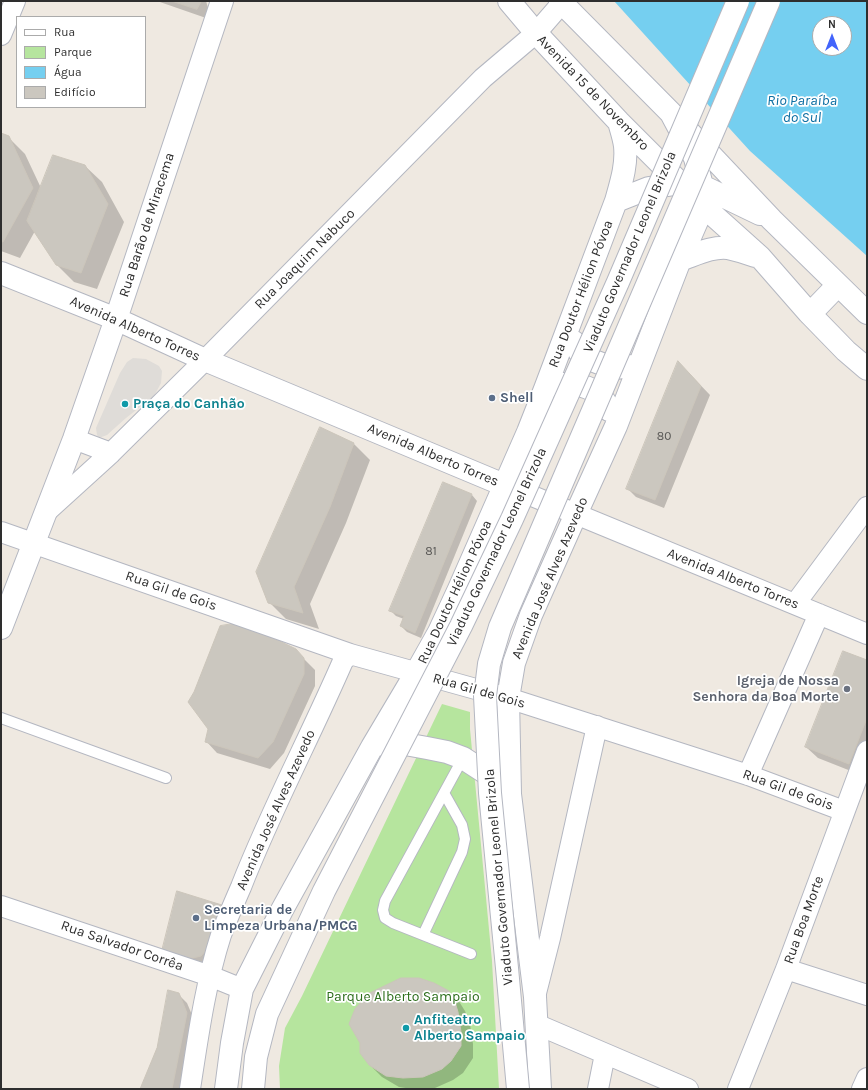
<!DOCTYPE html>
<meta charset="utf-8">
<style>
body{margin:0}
#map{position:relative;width:868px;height:1090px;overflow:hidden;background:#efe9e1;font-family:Karla,sans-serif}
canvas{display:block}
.frame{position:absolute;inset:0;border:2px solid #2e2e2e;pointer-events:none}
.legend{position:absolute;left:16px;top:16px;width:130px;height:92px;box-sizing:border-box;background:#fff;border:1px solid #ababab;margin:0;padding:5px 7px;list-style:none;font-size:12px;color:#2e2e2e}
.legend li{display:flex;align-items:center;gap:8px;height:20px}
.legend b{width:20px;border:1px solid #ababab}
.north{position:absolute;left:812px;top:16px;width:40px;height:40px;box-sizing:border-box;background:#fff;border:1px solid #ababab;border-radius:50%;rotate:0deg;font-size:11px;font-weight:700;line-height:16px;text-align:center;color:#2e2e2e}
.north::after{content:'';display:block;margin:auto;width:14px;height:18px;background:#4264fb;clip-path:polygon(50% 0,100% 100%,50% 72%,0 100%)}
</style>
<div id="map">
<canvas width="868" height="1090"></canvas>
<div class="frame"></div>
<ul class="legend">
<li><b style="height:5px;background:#fff"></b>Rua</li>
<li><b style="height:11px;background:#b6e59e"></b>Parque</li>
<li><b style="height:11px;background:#75cff0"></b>Água</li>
<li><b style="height:11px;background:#cbc7bf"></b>Edifício</li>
</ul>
<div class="north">N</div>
</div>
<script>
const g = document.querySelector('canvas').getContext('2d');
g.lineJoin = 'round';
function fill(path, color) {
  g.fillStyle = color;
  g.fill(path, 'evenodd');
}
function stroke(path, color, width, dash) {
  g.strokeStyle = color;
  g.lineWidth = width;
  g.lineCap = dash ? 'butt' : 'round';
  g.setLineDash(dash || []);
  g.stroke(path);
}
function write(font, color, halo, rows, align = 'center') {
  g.font = font + ' Karla,sans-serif';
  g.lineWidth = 3.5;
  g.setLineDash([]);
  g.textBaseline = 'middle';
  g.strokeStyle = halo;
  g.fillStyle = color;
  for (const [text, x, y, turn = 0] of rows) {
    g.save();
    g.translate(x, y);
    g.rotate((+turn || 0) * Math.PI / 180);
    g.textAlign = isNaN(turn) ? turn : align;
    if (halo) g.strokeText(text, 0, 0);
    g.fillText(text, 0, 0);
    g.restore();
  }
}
fill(new Path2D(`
 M442,704L470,712V729L492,961L499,1089H280L279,1066L285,1028L302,996Z`), '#b6e59e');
fill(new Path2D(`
 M133,358L146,359L159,366L162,371L161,383L154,396L126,418L107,435L99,438L97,435L96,428L120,373L127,362Z`), '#dfdcd8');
fill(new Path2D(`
 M614,1H867V256L750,151ZM820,24H844V48H820Z`), '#75cff0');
fill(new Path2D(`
 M157,1H206L209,11L206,18Z
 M1,134L8,137L25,154L41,188L85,166L102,182L124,222L97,289L74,282L57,265L35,231L20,258L1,251Z
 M687,371L710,395L664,508L636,497L627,488Z
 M354,444L370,460L346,523L310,604L319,629L286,619L269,602Z
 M443,483L472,495L477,501L421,638L407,632L401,626L404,619L396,616L390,610Z
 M295,650L315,670V686L284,753L270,769L217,753L206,741Z
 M867,661V759L861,775L818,758L806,747Z
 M225,907L202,967L163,951Z
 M448,991L460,1003L465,1011L470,1024L473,1044V1058L463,1073L453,1080L435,1088L412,1089L399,1087L382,1077L370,1065Z
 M178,994L187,1003L195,1022L182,1089H141Z`), '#0003');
const building = new Path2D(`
 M172,1H201V2L197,9Z
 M1,133L9,136L33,188L3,242L1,241Z
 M53,155L85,165L108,204L81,273L56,265L27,221Z
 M678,361L701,386L655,500L626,489Z
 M320,427L354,443L330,507L294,587L303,613L268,603L256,572Z
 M443,482L472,494L415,633L400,626L404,616L389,611Z
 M238,623L261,632L296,649L304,658V674L273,742L258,758L205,742L208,729L188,702L194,692L220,626Z
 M843,651L867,660V718L849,764L805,747Z
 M177,891L225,906L209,947L201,956L193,958H181L162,951Z
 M401,978H419L434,983L449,991L454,999L458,1012L461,1032V1046L451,1061L442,1069L423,1077L403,1078L386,1076L369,1065L360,1053V1043L349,1024L355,1009L368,994Z
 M168,990L179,993L187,1013L172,1089H140L157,1048Z`);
fill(building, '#cbc7bf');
stroke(building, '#cbc5ba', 1);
const lane = new Path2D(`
 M1,718L166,778
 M463,758L385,901L383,910L385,918L393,923L471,954
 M423,935L462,852L465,839L462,825L444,793`);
const street = new Path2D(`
 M1,35L15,1
 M74,439L111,453
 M508,486L867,634
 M46,512L111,453L205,360L483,78L536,33L562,3
 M1,532L350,654L508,698L748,775L844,811
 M795,604L867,507
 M748,775L819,614
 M1,906L210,976L242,989
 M786,969L867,995
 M536,993L550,938L597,726
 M536,1024L688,1089
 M190,1089C198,1037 205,985 221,935C227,919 234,903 241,887C271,810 310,737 343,661L350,654
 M598,1089L605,1054
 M738,1089L786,969L867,751
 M862,1089L867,1078`);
const secondary = new Path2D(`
 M509,1L536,33L619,122L702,205L760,257L809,313L846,351L867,369
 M560,1L671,113L772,220L867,313
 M616,201L649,188L681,183L702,186L760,214
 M680,260C695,255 712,246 728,248C737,250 747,253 755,256
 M1,273L116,319L205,360L504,485
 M810,314L838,285
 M574,342L580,353L594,361L610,367L617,368L629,366
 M555,384C578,383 600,386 609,410
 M1,628L74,439L116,319L222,1
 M383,745L405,744L427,748L447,752L463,758L503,784
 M226,1089L232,1043L242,989L282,910L372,747L416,673L439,632L459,589L528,432L545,389L616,201C621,183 627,165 625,146C624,138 621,129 619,122
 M540,1089L535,997L510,794L508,698L514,663L531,615L576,514L616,426L680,260L697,221L702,205V186L695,158L671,113`);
stroke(lane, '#b4b7c1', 12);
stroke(street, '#b4b7c1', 22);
stroke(secondary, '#b4b7c1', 24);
stroke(lane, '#fff', 10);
stroke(street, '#fff', 20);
stroke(secondary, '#fff', 22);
const secondaryBridge = new Path2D(`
 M253,1089L256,1057L267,1014L324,891L461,626L512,519L618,282L738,1
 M518,1089L507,968L490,793L485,696L489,664L500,627L769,1`);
stroke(secondaryBridge, '#b4b7c1', 24, []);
stroke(secondaryBridge, '#fff', 22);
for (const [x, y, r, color] of [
 [492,398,4,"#5c6f8a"],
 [125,404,4,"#0f9aa8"],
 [847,689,4,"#6b7280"],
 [196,918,4,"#5c6f8a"],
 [406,1028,4,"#0f9aa8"]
]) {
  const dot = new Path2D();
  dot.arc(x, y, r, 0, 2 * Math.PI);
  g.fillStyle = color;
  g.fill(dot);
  stroke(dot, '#fff', 1.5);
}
write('12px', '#555452', null, [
 ["80",664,437],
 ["81",431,552]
]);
write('14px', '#2e2e2e', '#fff', [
 ["Avenida 15 de Novembro",593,93,46],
 ["Rua Barão de Miracema",147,225,-72],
 ["Viaduto Governador Leonel Brizola",630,252,-67],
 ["Rua Joaquim Nabuco",305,259,-45],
 ["Rua Doutor Hélion Póvoa",581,294,-69],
 ["Avenida Alberto Torres",135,329,24],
 ["Avenida Alberto Torres",433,455,23],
 ["Viaduto Governador Leonel Brizola",497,547,-65],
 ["Avenida José Alves Azevedo",550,578,-67],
 ["Avenida Alberto Torres",733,579,22],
 ["Rua Gil de Gois",171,591,19],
 ["Rua Doutor Hélion Póvoa",455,592,-65],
 ["Rua Gil de Gois",479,691,16],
 ["Rua Gil de Gois",788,790,20],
 ["Avenida José Alves Azevedo",276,810,-66],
 ["Viaduto Governador Leonel Brizola",499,877,-95],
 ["Rua Boa Morte",804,920,-70],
 ["Rua Salvador Corrêa",122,946,19]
]);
write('bold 14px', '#4e5e75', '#fff', [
 ["Shell",500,398],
 ["Secretaria de",204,910],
 ["Limpeza Urbana/PMCG",204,926]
], 'left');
write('bold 14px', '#0d838f', '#fff', [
 ["Praça do Canhão",133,404],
 ["Anfiteatro",414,1020],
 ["Alberto Sampaio",414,1036]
], 'left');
write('bold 14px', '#5b616d', '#fff', [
 ["Igreja de Nossa",839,681],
 ["Senhora da Boa Morte",839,697]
], 'right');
write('14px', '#2c6e1b', '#fff', [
 ["Parque Alberto Sampaio",403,997]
]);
write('italic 15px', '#0d6fa3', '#fff', [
 ["Rio Paraíba",802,101],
 ["do Sul",802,118]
]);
</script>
